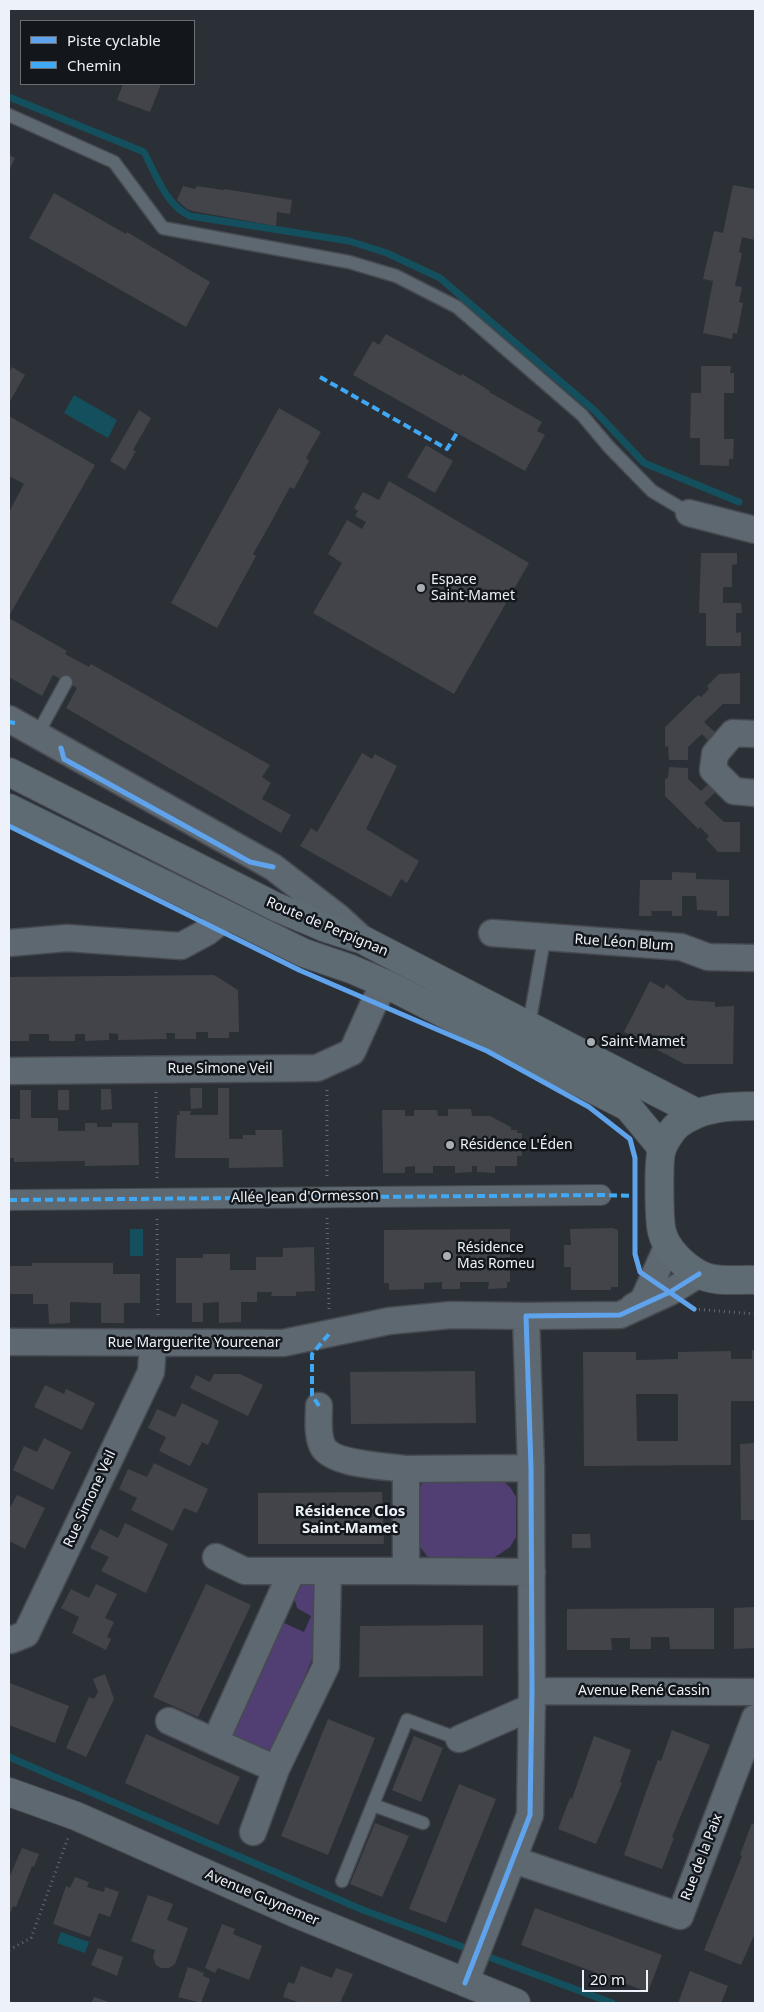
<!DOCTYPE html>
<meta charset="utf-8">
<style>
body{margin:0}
#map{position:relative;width:764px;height:2012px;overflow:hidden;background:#2b3036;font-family:"Noto Sans",sans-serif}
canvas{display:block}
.frame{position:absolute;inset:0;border:10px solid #edf2fa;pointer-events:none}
.legend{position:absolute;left:20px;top:20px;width:175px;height:65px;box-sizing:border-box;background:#13171c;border:1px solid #6a6f75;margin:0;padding:6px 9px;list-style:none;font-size:15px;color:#edf2fa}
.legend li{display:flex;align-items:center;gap:10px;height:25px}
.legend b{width:25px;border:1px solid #6a6f75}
.scale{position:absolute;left:582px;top:1970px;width:66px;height:22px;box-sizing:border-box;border:2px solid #edf2fa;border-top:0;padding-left:6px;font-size:15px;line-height:18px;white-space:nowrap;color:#edf2fa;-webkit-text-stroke:4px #13171c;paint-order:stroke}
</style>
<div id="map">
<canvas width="764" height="2012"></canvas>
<div class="frame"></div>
<ul class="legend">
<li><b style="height:6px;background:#60a3ed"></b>Piste cyclable</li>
<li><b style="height:6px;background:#3fa9f5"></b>Chemin</li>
</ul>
<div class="scale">20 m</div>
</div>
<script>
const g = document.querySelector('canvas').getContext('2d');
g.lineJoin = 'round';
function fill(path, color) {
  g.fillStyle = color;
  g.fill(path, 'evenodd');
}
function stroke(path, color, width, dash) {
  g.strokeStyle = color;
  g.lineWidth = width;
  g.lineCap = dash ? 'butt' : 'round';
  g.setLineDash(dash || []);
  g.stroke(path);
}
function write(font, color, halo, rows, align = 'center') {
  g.font = font + ' "Noto Sans",sans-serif';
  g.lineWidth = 5;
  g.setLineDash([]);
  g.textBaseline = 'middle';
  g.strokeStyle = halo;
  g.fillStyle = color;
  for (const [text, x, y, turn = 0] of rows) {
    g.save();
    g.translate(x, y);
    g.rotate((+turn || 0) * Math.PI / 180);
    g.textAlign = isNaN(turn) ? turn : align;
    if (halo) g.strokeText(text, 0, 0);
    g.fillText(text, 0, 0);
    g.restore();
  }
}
fill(new Path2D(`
 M434,1476L502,1480L510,1487L516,1497V1537L510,1547L492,1559L435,1560L427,1556L418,1544L416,1493L422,1484Z
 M304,1582L314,1583L316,1586L317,1647L274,1751L269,1752L234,1737L232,1731L282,1622L304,1632L311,1616L297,1608L294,1597Z`), '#513e72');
fill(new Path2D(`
 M74,395L117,420L108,438L64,413Z
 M130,1229H143V1256H130Z
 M61,1932L89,1942L85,1953L57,1943Z`), '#144f5d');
stroke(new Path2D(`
 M9,97L144,152C156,175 166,205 190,216L349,241L387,253L440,278L595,411L644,463L739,502
 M9,1757L363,1910L471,1950
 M481,1954L612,2003`), '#144f5d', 7);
fill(new Path2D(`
 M123,84H161L150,112L117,100Z
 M9,155L15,158L9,171Z
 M733,185L755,189V240L742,237L739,252L742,253L735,286L742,287L739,302L743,303L737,334L733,333L732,339L703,333L713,281L703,279L714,231L723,233Z
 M183,186L195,189L197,186L223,190L225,189L292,200L290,214L277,212L276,226L192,211L187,209L177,200Z
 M54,193L126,234L127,232L210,282L186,327L29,238Z
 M386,334L461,376L462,374L490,391L489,392L542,422L537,431L545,435L525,471L353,375L373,341L379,345Z
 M701,366H731L730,373H734V393H724V439H734L733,459H729V466L700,465V438H690L691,393H701Z
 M12,367L25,375L9,403V373Z
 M279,408L321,432L306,458L309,461L294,489L290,487L269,526L253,554L256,556L217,628L171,603Z
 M139,410L151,418L133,450L136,451L125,470L110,461Z
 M9,416L95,465L9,616V512L24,484L9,476Z
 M426,445L453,461L435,493L407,477Z
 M389,481L529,563L454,694L313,613L342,563L328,554L347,520L362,529L366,522L355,516L358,511L354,508L363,492L379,500Z
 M701,553H737V564L732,565V587H723V603H741L742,613H736V633L741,632V646H706V613H699Z
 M9,618L67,651L65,654L89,667L91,664L270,765L262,777L271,783L262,799L291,815L281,833L66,708L77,688L53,675L42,696L9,677Z
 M740,673V704H723L704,722L718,735L711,744L702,734L688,747V760H669L668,746L665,747V727L698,695L701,697L709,689L707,686L719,674Z
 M362,753L372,759L375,754L397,766L366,829L419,861L407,883L401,879L391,897L300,846L311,828L317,832Z
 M669,767L688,768V779L701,791L711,782L719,789L704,803L724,822H740V852H718L706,839L709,836L700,827L698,829L665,796V779L668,778Z
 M672,872L696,873V879L729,880V916H717V911L697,910L696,896H682V916H672V911H651L652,916H639L640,880H672Z
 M214,975L238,990L239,1032H229V1038H208V1032H196V1039H175V1033H166L167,1039L118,1040V1034L109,1033V1040L85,1041V1034H75V1041H49V1034H29V1041H9V977Z
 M650,981L664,989L666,984L687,1000L715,1002V1007L734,1006L733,1064H684L624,1032Z
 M190,1088H202V1108L191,1109Z
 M218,1088H229V1139H243V1135H256L255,1130H282L283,1167L229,1168V1158H175L177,1115H180L179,1111H191L190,1115H218Z
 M101,1089H111L112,1109L101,1110Z
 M20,1090H31V1118H58V1131H85V1123H97V1127H112V1123H138L139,1165L85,1166V1161L14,1162V1158H9V1119H20Z
 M58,1090H69V1110H58Z
 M448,1109H471L472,1116H490L511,1127V1130H517V1133H522V1156H517V1166H495V1173L477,1172V1166H472V1172L455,1173V1166H433V1173H415V1166L405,1167V1173H383L382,1110H405V1116H414V1110H437L438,1116H448Z
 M612,1228L618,1230V1287H611V1290H571V1267H564V1245H571L570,1229Z
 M510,1229V1282H507V1288L488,1289L489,1282H460V1289H442V1282L424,1283V1289L389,1290V1283H384V1230Z
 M314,1247L315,1291L296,1292V1296H271L272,1292H257V1302H241V1322L219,1323V1302L203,1303V1322H192V1303H176V1258H203V1254H230V1270H256V1257H283V1248Z
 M32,1263H113V1274H140V1303H124V1323H101V1303L70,1302V1323L49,1324L48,1304H33V1294H9V1266H32Z
 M752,1350H755V1401H731V1465L584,1466L583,1352H636V1360L678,1359V1352L731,1351V1359H752ZM636,1394H678V1441H637Z
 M475,1371L476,1423L351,1424L350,1372Z
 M214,1374H240L263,1385L248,1416L190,1388L196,1375L210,1382Z
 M45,1385L64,1394L66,1389L95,1403L82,1430L34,1407Z
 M182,1403L219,1421L208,1445L202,1442L190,1466L159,1451L166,1437L148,1428L157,1409L175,1417Z
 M44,1438L71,1452L53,1490L13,1470L24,1446L37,1452Z
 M755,1443V1520H741L740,1444Z
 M154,1463L208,1489L197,1513L184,1508L173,1531L131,1510L137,1498L119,1489L128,1469L147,1477Z
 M382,1492L384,1544H258V1493Z
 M17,1495L45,1508L25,1549L9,1541V1509Z
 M125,1523L168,1544L146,1593L101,1571L109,1557L90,1548L100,1529L118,1538Z
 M572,1534H590L591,1548H572Z
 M96,1584L117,1594L105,1618L114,1622L107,1637L111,1639L106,1650L72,1633L79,1617L61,1608L71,1589L89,1598Z
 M206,1584L251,1605L198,1717L153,1697Z
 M755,1607V1648L734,1649V1608Z
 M714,1608V1649H670L669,1637H651V1649H630V1638H611L612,1650H567V1609Z
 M483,1625V1676L359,1677L360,1626Z
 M105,1674L114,1699L86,1757L66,1748L89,1697L94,1699L98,1692L93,1679Z
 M10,1683L69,1706L55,1743L9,1725Z
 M328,1719L375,1738L328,1855L281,1836Z
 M672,1730L710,1745L672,1837L674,1838L662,1869L624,1855L646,1792L658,1760L661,1761Z
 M146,1734L240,1777L218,1825L125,1783Z
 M414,1736L443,1748L421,1802L392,1790Z
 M594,1736L631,1750L620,1782L622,1783L596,1844L558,1829L570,1798L572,1799Z
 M459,1784L496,1799L446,1923L409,1909Z
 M375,1823L409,1836L382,1897L350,1884Z
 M752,1823L755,1825V1933L741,1965L704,1950L742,1856L740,1855Z
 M22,1848L39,1854L34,1867L32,1866L16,1907L13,1906L9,1916V1878Z
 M75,1877L89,1882L87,1887L104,1892L105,1887L119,1892L110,1917L99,1913L90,1937L53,1924L66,1886L70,1888Z
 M148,1895L173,1904L167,1920L188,1928L175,1964L169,1968H161L156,1965L153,1957L155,1950L131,1941Z
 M535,1908L662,1955L648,1992L521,1945Z
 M222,1924L235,1929L233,1934L262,1946L249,1980L218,1968L215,1973L205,1968Z
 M98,1948L123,1957L117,1976L91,1965Z
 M301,1966L332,1978L336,1968L353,1974L340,2003H301L283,1997L288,1982L294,1984Z
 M188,1967L204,1973L203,1976L210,1979L201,2003L178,1997Z
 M690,1971L728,1986L721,2003H678Z
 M94,1997L112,2003H91Z`), '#42444a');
const service = new Path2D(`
 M9,115L114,162L163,228L349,262L396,276L457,307L582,415L609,447L652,491L689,513
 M37,735L66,682
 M529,1025L545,934
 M373,1805L423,1823
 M342,1881L407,1720L459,1739`);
const pedestrian = new Path2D(`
 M9,1200L601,1195`);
const minor = new Path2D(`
 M689,513L755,530
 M9,719L273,867L338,917L363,940
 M755,734L733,733L715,754L713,770L734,791L755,793
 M492,933L681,947L708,957L755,958
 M9,943L67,938L181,946L207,932L227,916
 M9,1071L317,1068L352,1052L374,1003L386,984
 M633,1307L643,1301L668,1245
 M9,1342L283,1343L389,1321L451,1315L526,1316
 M319,1406C319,1418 317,1433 322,1445C330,1465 387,1466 406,1469
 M531,1468L406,1469V1571L532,1572
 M216,1557L245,1571H406
 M9,1639L11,1640L26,1634L151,1372L153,1344
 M532,1691L755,1692
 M169,1721L215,1742
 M459,1739L532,1707
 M276,1769L215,1742L292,1571
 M253,1832L276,1769L326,1666L328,1571
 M514,1860L680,1916L755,1718
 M465,1983L530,1815L532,1691L531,1468L526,1316L620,1315L670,1292L699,1274`);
const tertiary = new Path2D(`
 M9,1792L76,1816L295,1913L516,2003`);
const secondary = new Path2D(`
 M9,772L274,906L326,928L363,940L697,1113
 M9,808L304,953L351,969L386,984L628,1107L662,1148
 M755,1106C729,1106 701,1107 679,1124C673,1128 664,1142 662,1149C658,1159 659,1221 662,1232C666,1249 684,1266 699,1274C715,1283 737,1279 755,1280`);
stroke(service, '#474b51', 15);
stroke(pedestrian, '#474b51', 22);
stroke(minor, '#474b51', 29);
stroke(tertiary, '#474b51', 30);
stroke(secondary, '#474b51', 30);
stroke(new Path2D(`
 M327,1090V1176
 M156,1092L157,1178
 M327,1218L329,1309
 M157,1219L158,1318
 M694,1309L755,1314
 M9,1950L31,1938L68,1838`), '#636a70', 3, [1, 4]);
stroke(service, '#5e6870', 12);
stroke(pedestrian, '#5e6870', 20);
stroke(minor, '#5e6870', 26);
stroke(tertiary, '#5e6870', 28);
stroke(secondary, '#5f6b73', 28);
stroke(new Path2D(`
 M320,377L447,449L457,433
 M9,722L15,723
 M9,1200L601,1195L635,1196
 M319,1406L312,1395V1354L329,1334`), '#3fa9f5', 4, [8, 4]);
stroke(new Path2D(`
 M61,748L64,759L250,862L273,867
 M9,826L299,970L487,1051L589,1107L630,1139L635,1158V1254L640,1272L694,1309
 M465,1983L530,1815L532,1691L531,1468L526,1316L620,1315L670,1292L699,1274`), '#60a3ed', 5);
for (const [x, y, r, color] of [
 [421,588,5,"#a9aeb5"],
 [591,1042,5,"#a9aeb5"],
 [450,1145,5,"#a9aeb5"],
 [447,1256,5,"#a9aeb5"]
]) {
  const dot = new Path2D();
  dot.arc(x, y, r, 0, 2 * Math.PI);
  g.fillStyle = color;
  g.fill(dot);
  stroke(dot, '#13171c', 2);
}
write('14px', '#edf2fa', '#13171c', [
 ["Espace",431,580],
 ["Saint-Mamet",431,596],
 ["Saint-Mamet",601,1042],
 ["Résidence L'Éden",460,1145],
 ["Résidence",457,1248],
 ["Mas Romeu",457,1264]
], 'left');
write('14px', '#edf2fa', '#13171c', [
 ["Route de Perpignan",327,927,23],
 ["Rue Léon Blum",624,943,4],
 ["Rue Simone Veil",220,1069],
 ["Allée Jean d'Ormesson",305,1197,-1],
 ["Rue Marguerite Yourcenar",194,1343],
 ["Rue Simone Veil",90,1499,-65],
 ["Avenue René Cassin",644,1691],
 ["Rue de la Paix",702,1857,-69],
 ["Avenue Guynemer",262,1898,23]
]);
write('bold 15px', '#edf2fa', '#13171c', [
 ["Résidence Clos",350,1512],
 ["Saint-Mamet",350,1529]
]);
</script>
